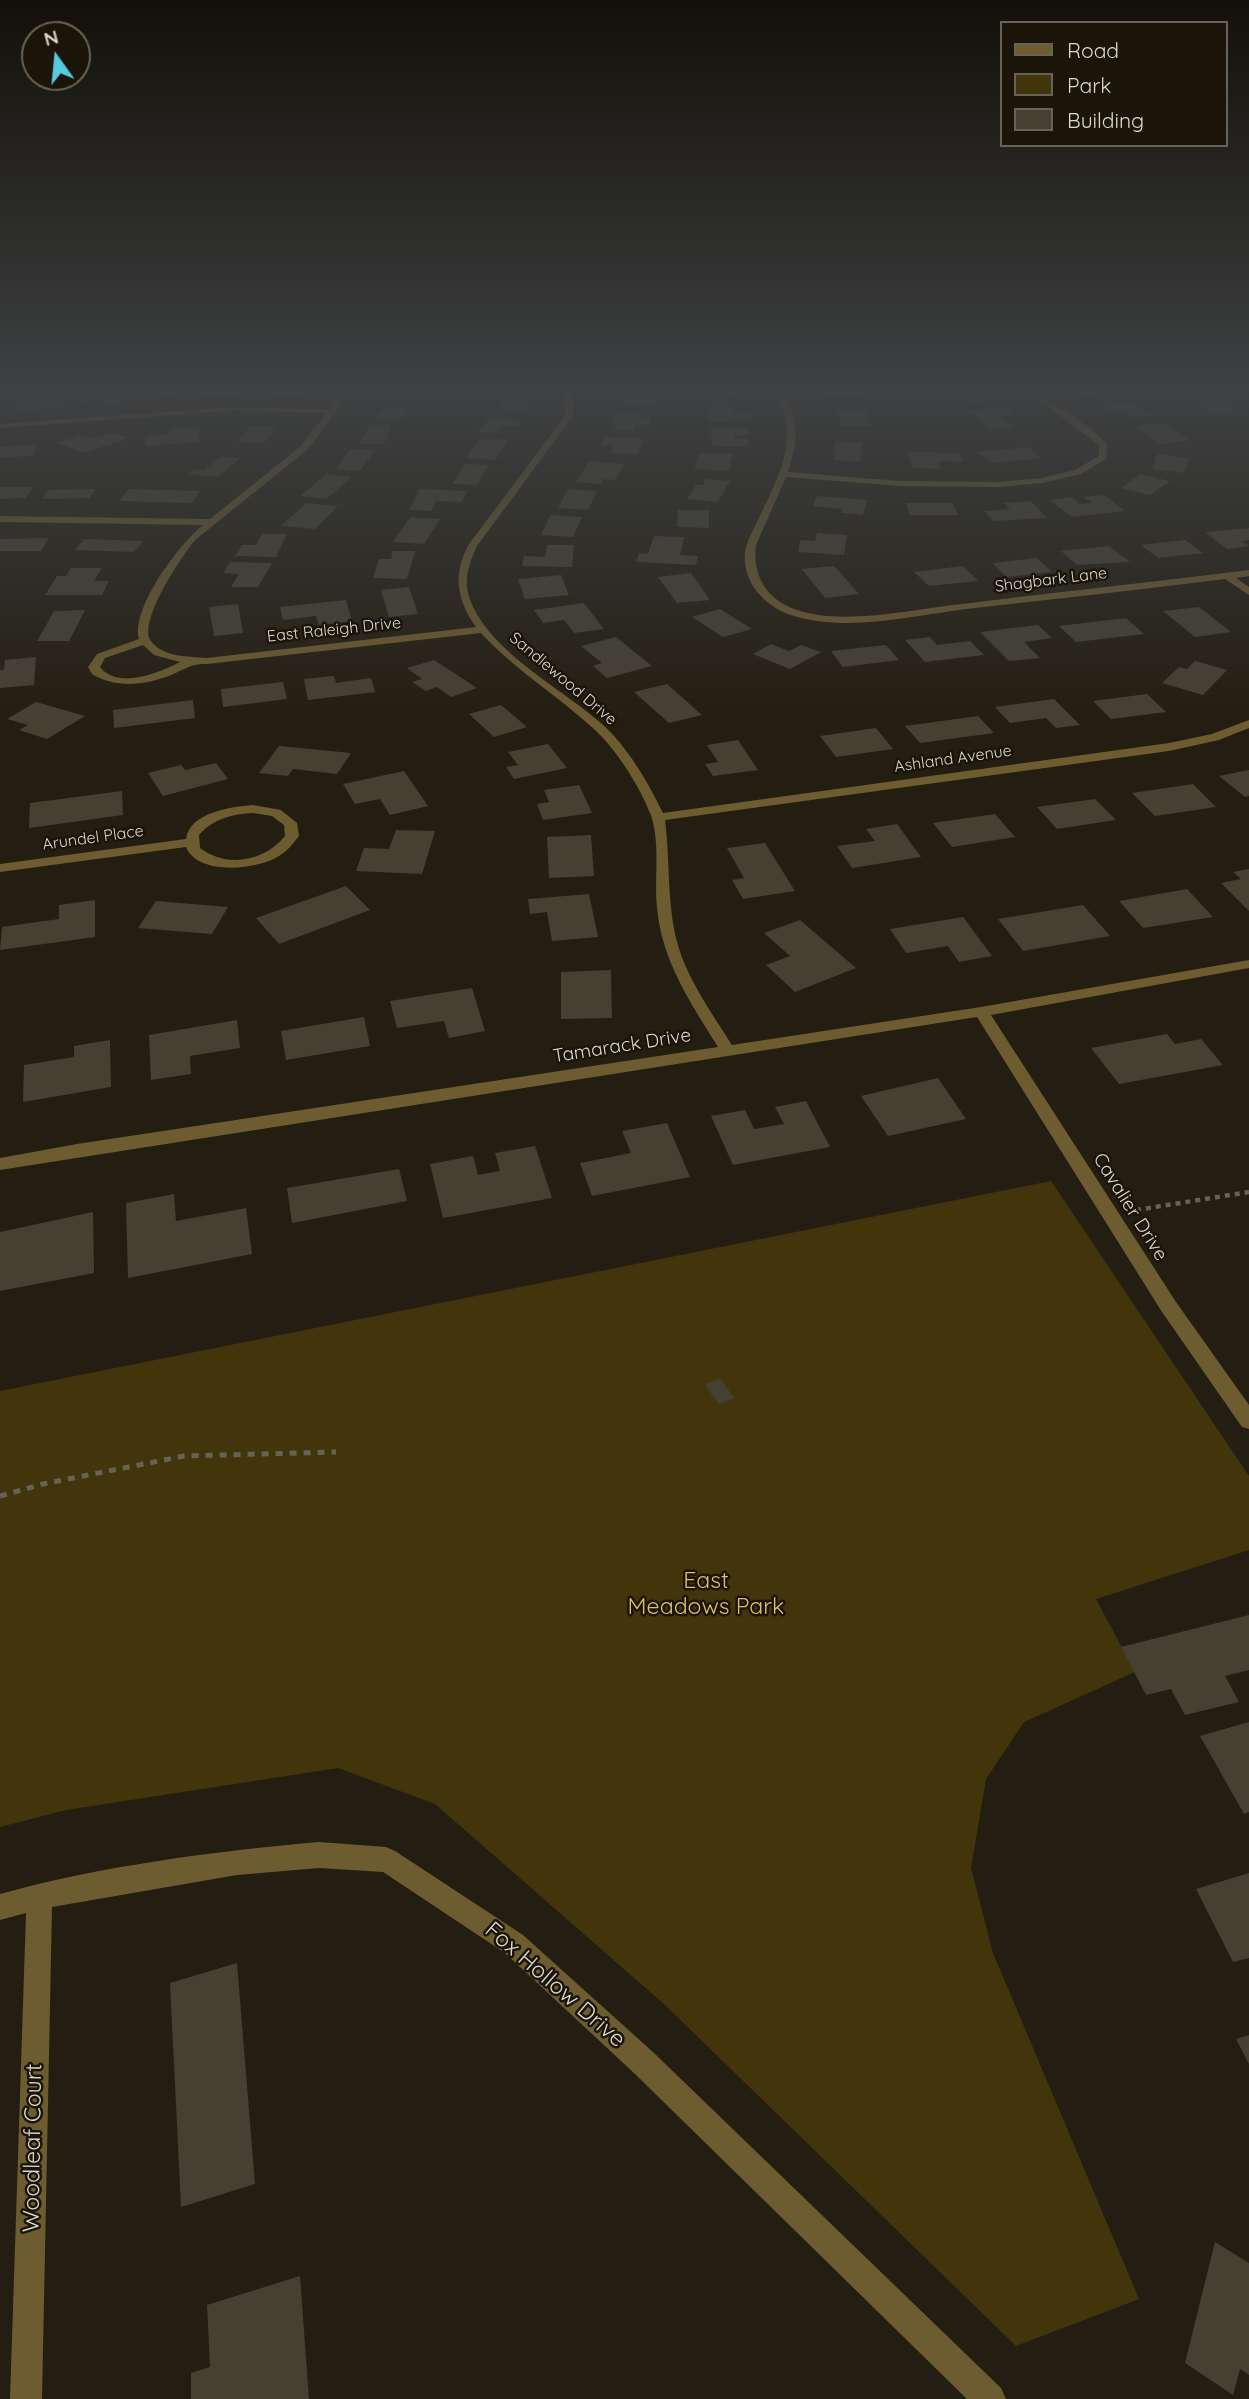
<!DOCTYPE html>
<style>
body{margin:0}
#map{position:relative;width:1249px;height:2399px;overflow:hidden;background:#231e11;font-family:Quicksand,sans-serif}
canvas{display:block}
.legend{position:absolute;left:1000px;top:21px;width:228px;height:126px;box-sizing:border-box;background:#1a1508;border:2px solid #676358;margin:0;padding:9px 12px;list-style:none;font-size:21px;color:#dbd8cf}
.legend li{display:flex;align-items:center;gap:14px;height:35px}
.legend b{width:35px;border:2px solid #676358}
.north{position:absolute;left:21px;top:21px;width:70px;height:70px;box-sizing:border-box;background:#1a1508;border:2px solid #676358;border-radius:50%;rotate:345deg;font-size:19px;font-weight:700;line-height:28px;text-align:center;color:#dbd8cf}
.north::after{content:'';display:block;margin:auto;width:24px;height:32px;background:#55cae0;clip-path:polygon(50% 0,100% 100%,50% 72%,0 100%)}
</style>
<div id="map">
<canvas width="1249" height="2399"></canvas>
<ul class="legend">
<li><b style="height:9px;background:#6d5c30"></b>Road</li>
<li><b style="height:19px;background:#43350b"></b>Park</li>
<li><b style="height:19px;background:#454032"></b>Building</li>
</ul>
<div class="north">N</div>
</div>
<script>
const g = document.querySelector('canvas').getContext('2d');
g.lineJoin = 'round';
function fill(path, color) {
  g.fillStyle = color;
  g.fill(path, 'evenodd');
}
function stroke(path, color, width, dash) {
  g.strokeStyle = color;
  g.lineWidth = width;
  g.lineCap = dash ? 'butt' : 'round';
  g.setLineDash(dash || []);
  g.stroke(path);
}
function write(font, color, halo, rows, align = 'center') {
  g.font = font + ' Quicksand,sans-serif';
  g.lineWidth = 5;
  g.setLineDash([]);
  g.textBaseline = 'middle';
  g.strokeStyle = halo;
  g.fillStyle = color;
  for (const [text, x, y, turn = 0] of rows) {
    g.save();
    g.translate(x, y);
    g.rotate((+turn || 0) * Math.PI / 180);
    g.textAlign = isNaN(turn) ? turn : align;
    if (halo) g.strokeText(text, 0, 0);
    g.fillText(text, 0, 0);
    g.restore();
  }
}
fill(new Path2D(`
 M1051,1181L1249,1476V1550L1096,1599L1135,1672L1024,1722L986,1779L971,1868L993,1953L1139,2299L1016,2346L665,2005L435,1804L338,1768L66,1810L0,1827V1391Z`), '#43350b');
fill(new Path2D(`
 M134,389H182V393L158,395V400L134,402Z
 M198,389H242V394L198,397Z
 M271,389H312L307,397H265Z
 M402,389H428L422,401L396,400Z
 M614,389H639L644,400H653L654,404L621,405Z
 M713,389H736L743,397L721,398Z
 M834,389H861L867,395L825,397L819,390Z
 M951,389H981L997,400L969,403Z
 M1073,389H1101L1107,392L1082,395Z
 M123,393L124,403L102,405V400L76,403V397Z
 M49,398V401L64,399V407L18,411L19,405L34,404V399Z
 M528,398V412H502V399Z
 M1216,399L1240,412L1215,415L1192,401Z
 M1117,404H1134L1153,416L1133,418L1122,411L1110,412L1100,405Z
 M707,405H731L733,413H749L751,421L710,422Z
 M386,406L410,407L400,421L373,420Z
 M1007,408L1016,414L998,416L1013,427L989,429L967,411Z
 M837,411H866L871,426H842Z
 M615,413H641V418H651L650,427H634V431H612Z
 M489,417L523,419L518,426L503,425L498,434L477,433Z
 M1162,423L1190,440L1161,444L1134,426Z
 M369,425H392L384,444H360Z
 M250,426L276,427L264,443L238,442Z
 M199,427V442L145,446V436L170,434V429Z
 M710,428H748L750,435H734L735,439H747L748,446H713Z
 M113,432L129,438L83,453L57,443L80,435L91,439Z
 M604,437L644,439L638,454L611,453L614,445H601Z
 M480,438L509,440L495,460L466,458Z
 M836,441L863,443L860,462L833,460Z
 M36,444L35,455L0,458V447Z
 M1028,447L1042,458L992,463L978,452Z
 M351,449L375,450L360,471L335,469Z
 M908,452L960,453L963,462L939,461L941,469L912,468Z
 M700,453L733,454L729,471L694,469Z
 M1157,454L1189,458L1184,473L1152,469Z
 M220,457L240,458L218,477L189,474L195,469L204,470Z
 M589,461L625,464L615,480L604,479L601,484L576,482Z
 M465,464L489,465L477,485L452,484Z
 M327,474L352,477L326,499L300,496Z
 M1140,474L1170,481L1150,495L1121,488Z
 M706,479L730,481L718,502L687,499L696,485H703Z
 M0,487H33L26,498L0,499Z
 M95,489L90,498L42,499L48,490Z
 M129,489L200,491L192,503L119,501Z
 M420,489L467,491L462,502L436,501L431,511L409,510Z
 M568,489L597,491L588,510L558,508Z
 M1104,495L1125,511L1072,517L1050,500L1072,497L1080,504L1092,503L1084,497Z
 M817,496L867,500L863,515L841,513L842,509L813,506Z
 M1031,501L1047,518L993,521L984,511L1010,509L1004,503Z
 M306,503L338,506L315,529L281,526Z
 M906,503H953L958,515H910Z
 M678,510H709V528L677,527Z
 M550,515L582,517L573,537L541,535Z
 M410,517L440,519L424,544L393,542Z
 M1249,528V540L1242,541L1249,546L1227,549L1205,532Z
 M817,533L847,535L844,555L798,552L800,540L815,541Z
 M262,534H287L276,557L235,556L242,545H256Z
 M654,536L684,537L680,555L698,556L696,565L636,562L639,553L648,554Z
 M49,538L41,551H0V539Z
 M84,539L143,541L134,552L75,550Z
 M1185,540L1203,553L1158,558L1141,545Z
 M547,545H574L572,567L522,566L524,556L545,557Z
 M1109,546L1130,562L1077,565L1061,551Z
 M393,551H415L407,579L373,578L379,559H391Z
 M1037,558L1052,572L1007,577L992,563Z
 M230,562L272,563L258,587H231L239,574L223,573Z
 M834,566L859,594L825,598L802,569Z
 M963,566L978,581L929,586L914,572Z
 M71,568H102L94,581H109L102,595H45L57,576H66Z
 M691,573L710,600L677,603L658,577Z
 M561,575L569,595L525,599L518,579Z
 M409,587L418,614L389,617L381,590Z
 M346,600L352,621L319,625L316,616L283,620L280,607Z
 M584,603L604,629L574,633L564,620L543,623L534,610Z
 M238,604L243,633L214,636L209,607Z
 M1199,607L1231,632L1195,637L1163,611Z
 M720,609L752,629L723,637L692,617Z
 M85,610L69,641H37L54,611Z
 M1126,618L1144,634L1076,642L1059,626Z
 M1038,625L1052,638L1024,642L1040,658L1009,661L980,632Z
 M616,637L652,666L607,678L593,666L602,663L581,646Z
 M930,637L937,645L970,641L984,655L925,662L905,640Z
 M771,644L789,651L801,645L821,652L790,669L753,654Z
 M886,645L899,660L843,667L831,651Z
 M36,657L34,685L0,688V670H4L5,660Z
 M434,660L477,688L451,697L437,687L426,691L412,682L422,679L407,668Z
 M1195,661L1227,670L1203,695L1162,683L1179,667L1187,669Z
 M334,676L336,683L371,678L375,692L308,700L304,679Z
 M283,682L287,699L223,707L221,689Z
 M667,684L702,715L669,723L634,692Z
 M1147,694L1166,712L1111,719L1093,701Z
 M1054,699L1080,725L1056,728L1046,718L1010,723L995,707Z
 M193,700L195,718L114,728L113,710Z
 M36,702L85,716L47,739L19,730L28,725L7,719Z
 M501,705L527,727L494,737L469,714Z
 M978,716L994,733L920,743L905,726Z
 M876,728L893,749L836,757L820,736Z
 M738,740L758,770L713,776L705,764L718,762L707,745Z
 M548,744L567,768L514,779L506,767L518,765L508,752Z
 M279,746L351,753L337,774L293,769L288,776L259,773Z
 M216,763L228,779L163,796L148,773L181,765L185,770Z
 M1249,770V796L1245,797L1219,776Z
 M404,771L428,806L390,815L380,799L355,804L343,784Z
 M1193,784L1216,807L1155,816L1132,793Z
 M579,785L592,813L543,820L537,804L549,802L544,790Z
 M122,791L123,815L29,828L30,803Z
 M1095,799L1116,820L1057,829L1037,807Z
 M995,814L1015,837L952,847L933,823Z
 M897,824L921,857L852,868L837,846L875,841L866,829Z
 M396,830L435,831L422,874L356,871L364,848L389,849Z
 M591,835L594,876L549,878L547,837Z
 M765,843L795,891L743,899L732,880L744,878L727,848Z
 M1249,869V911L1221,883L1241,879L1233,872Z
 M346,886L370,910L279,944L256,918Z
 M1187,889L1213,917L1143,928L1119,901Z
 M589,894L598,937L552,941L547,912L530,914L528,899Z
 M95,900V937L0,950L2,927L59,919V905Z
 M156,901L228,907L212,934L138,928Z
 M1083,905L1110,936L1023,951L998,919Z
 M963,917L992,956L959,962L948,946L906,953L890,929Z
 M800,920L856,968L795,992L766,965L790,956L764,933Z
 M611,970L612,1018L561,1019V972Z
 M472,988L485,1031L449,1038L444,1021L397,1028L390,1001Z
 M364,1017L370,1046L286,1060L281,1031Z
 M237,1020L240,1048L190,1056L191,1074L151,1080L149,1035Z
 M1167,1034L1175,1044L1201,1039L1223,1065L1119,1084L1091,1048Z
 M110,1040L111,1087L23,1102L24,1065L74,1057V1046Z
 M938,1078L966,1119L888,1136L861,1096Z
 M806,1101L830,1147L733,1165L711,1116L745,1110L754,1129L784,1124L775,1107Z
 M667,1123L690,1177L592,1196L580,1163L631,1153L622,1131Z
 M535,1146L552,1198L443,1218L430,1164L473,1156L478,1175L500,1171L495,1153Z
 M399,1169L407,1201L292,1223L287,1188Z
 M174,1194L176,1221L246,1208L252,1254L128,1278L126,1203Z
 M93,1212L94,1273L0,1291V1232Z
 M720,1378L734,1398L719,1404L705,1385Z
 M1249,1615V1670L1225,1676L1239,1702L1185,1715L1171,1689L1146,1695L1121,1647Z
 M1249,1722V1812L1244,1814L1200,1736Z
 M1249,1873V1958L1233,1962L1196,1889Z
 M237,1963L255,2184L181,2207L170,1983Z
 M1249,2035V2064L1236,2039Z
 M1215,2242L1249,2263V2375L1240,2369L1233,2395L1185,2363Z
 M300,2276L309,2399H191V2373L210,2367L207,2305Z`), '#454032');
stroke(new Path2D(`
 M1136,1210L1249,1192`), '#666256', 4.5, [5, 5]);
stroke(new Path2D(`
 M0,1496L43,1484L184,1456L336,1452`), '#666256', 5, [7, 7]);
fill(new Path2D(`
 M345,389H353L307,450L195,540C182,556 137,622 151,641C164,658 188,656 207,658L476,627C457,600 452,575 469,544L565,416L563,389H571L574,402L573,416L477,546C470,561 464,578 468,593C483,649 562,688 602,724C627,746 648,782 663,813L1169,743L1212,734L1249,720V728L1219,740L1169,751L665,820C670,858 667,896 675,934C684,975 710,1010 732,1045L981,1007L1249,960V968L991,1015L1176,1302L1249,1405V1429L1242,1427L1162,1312L977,1017L0,1170V1158L77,1144L718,1047C690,1002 662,961 657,908C654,878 661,841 650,813C639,785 616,749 594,729C557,695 515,670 481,633L207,664C192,663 185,669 171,675C145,685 117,689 92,674L88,667L97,654L139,639C131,608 179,544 203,525L0,522V516L210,519L301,446L326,413L231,411L0,428V424L231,407L330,409ZM143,645L154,655L180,662C159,673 118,690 100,667L105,658Z
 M772,389H780C800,417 799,439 788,472L900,481L998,482L1042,478L1075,470L1099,456V445L1024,389H1033L1092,429L1107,444L1106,459L1081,474L1042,483L998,487L900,486L786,477L756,545C752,576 767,600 797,610C845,626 913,609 962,604C1058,592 1153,582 1249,570V576L1236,578L1249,587V595L1225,579C1138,590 1052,599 966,609C910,616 846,633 791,615C764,606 742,582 745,552C747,540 754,529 759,518C780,474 803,434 772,389Z
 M253,805L281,810L297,823L299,836C293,844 287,851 279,856C257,870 198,876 186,847L0,872V864L186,839C190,812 231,807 253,805ZM253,813L272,816L284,825L285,836C264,862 226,868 200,848L199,835C213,819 232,814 253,813Z
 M319,1842L386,1847L395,1851L523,1935L654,2053L1001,2388L1006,2399H967L634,2073L505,1953L383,1872L319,1868L237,1875L52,1907L42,2399H10L26,1913L0,1920V1894C101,1866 215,1851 319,1842Z`), '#6d5c30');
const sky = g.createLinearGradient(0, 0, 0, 724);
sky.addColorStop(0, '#131009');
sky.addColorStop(0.54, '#3f4143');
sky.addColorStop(1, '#3f414300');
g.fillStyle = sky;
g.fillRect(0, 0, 1249, 724);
write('16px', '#dbd8cf', '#1a1508', [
 ["Shagbark Lane",1051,580,-7],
 ["East Raleigh Drive",334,630,-6],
 ["Sandlewood Drive",563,679,40],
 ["Ashland Avenue",953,759,-8],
 ["Arundel Place",93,838,-8]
]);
write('19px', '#dbd8cf', '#1a1508', [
 ["Tamarack Drive",622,1046,-9],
 ["Cavalier Drive",1130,1207,58]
]);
write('23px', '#dfbe65', '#1a1508', [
 ["East",706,1581],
 ["Meadows Park",706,1607]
]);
write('23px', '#dbd8cf', '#1a1508', [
 ["Fox Hollow Drive",555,1985,41],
 ["Woodleaf Court",33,2148,-89]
]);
</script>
